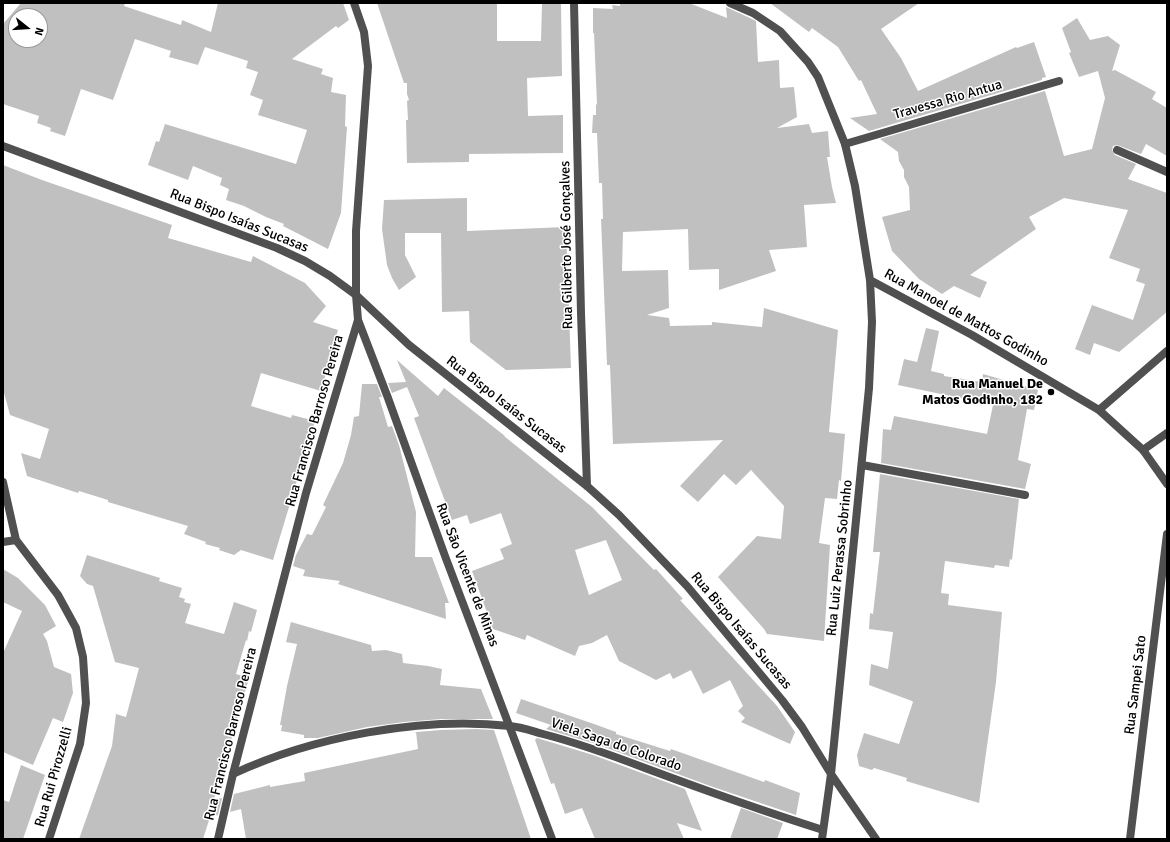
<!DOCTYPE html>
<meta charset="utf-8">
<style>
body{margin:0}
#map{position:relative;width:1170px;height:842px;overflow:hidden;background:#fff;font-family:Signika,sans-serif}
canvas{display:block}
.frame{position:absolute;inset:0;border:4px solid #000;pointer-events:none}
.north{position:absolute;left:8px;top:8px;width:40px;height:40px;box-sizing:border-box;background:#fff;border:1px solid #999;border-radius:50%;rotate:107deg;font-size:11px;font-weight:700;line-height:16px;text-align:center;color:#000}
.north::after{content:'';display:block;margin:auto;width:14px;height:18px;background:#000;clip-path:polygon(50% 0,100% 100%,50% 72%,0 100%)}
</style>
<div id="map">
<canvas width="1170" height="842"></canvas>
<div class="frame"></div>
<div class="north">N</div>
</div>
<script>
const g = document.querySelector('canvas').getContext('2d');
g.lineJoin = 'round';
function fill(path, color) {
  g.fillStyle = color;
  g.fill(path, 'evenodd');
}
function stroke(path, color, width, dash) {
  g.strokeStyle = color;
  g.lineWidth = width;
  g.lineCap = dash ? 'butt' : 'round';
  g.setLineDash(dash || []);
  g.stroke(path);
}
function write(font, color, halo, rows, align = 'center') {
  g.font = font + ' Signika,sans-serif';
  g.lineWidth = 3;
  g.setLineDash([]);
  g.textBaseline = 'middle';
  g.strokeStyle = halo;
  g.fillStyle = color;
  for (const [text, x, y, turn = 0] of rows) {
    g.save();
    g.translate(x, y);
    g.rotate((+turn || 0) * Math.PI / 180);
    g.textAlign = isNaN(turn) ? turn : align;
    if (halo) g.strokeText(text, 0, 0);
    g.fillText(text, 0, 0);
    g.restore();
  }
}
fill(new Path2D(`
 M21,3H125L124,6L181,25L182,20L211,32L218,3H343L349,20L338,28L336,26L292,59L323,69L321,74L333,78L331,92L346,95L345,126L347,127L341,213L328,249L283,226L284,224L266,217L244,206L226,200L229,189L220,185L222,178L193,166L188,180L148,165L156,141L159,142L165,124L296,164L307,130L258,115L263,100L250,95L258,72L246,68L248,61L205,47L198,65L169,57L171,51L135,39L113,100L81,89L65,136L50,131L51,128L37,123L39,116L3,104V24ZM16,16H40V40H16Z
 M377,3L497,4V41H541L542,3H561L562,76L527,78L528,116L563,115V153L469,154V162L407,163L406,120H408L407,101L409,100L407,94V83H404Z
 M620,3H689L727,18L726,7L750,18L756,21L758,62L779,60L780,88L794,87L797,117L777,128L809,124L812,133L828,131L830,157H827L832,187L836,203L804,205L807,247L769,250L776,271L719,290V269L689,270L688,229L623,232L622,271L668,270L669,308L647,315L669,318L670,326L712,325V322L762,327L764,308L838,330L829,432L845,434L841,481L839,480L837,499L825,498L819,543L830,545L824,641L767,634L764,629L718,577L757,536L781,539L784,506L751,470L736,485L724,474L698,502L680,486L723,440L613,444L610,365H607L601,219H603L602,183H599L597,133H592L593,115H596V105L597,104L594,33H593V8L613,9L612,5L620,6Z
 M770,3H919L881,29L901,58L918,91L1016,47L1017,48L1034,42L1046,77L1042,78V80L869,131L850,118L877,114L861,80L859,81L838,47L812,28L809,32Z
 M1077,18L1090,40L1108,36L1120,45L1112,71L1115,70L1156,92L1152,99L1167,108V156L1146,144L1141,154L1117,145L1113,146L1112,150L1115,155L1136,164L1128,179L1167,193V312L1119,352L1094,343L1090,355L1075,349L1092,305L1133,320L1145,284L1136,281L1140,269L1109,258L1128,210L1064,198L1029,217L1036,229L970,275L987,282L980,298L954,286L942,294L919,279L892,251L882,217L910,210L909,187L904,177V170L899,161L898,152L880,139L1045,91L1064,156L1092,149L1105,98L1098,71L1079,77L1069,53L1071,52L1062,28Z
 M3,165L42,180L172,225L168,238L251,262L253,256L305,283L326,306L313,322L338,330L321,391L261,373L252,403L251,406L291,418L292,415L315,421L273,560L241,550L234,555L219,550L220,548L205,544L206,542L184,534L188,526L108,502V500L79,491L78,493L27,476L21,453L40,459L49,429L10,415L3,389Z
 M467,198V231L566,227L571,368L506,370L470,342L469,311L442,312L441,233H405V255L416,277L399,290L392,278L387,265L382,229L384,200Z
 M926,328L939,331L931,371L944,374V376L982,382L983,374L1038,390L1034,410L1027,409L1018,460L1031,464L1025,489L881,463L883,429L891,430L894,416L987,434L993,405L898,385L904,359L917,362Z
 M397,360L438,396L444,388L505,436H504L592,507L654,570L656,569L683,599L680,600L777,706L795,732L790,744L741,722L745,718L738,711L743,706L730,680L703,694L691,670L673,679L670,673L656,680L619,661L607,635L592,643L579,646L575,656L527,635L525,640L493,629L472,571L504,559L500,549L512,544L501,513L470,524L467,515L452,520L414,418L419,416L407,387L392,393L388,383L406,382ZM606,540L622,580L589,595L575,550Z
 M362,384H377L382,397H379L388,427L392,426L399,445L416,512L415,557H432L449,603H445L446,619L338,584L340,581L303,576L305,570L293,566L296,555L307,534L312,535L326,507L323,505L343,463L351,435L354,417L359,416Z
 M880,474L1019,499L1012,560L1010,559L1009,567L995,565L994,568L945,561L941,593L949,594L948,605L1002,612L996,682L979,803L906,781L907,778L874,768L872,770L859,766L857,755L864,733L899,744L913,702L912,701L869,685L871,664L888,669L893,632L869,629L870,613L873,614L880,552H873Z
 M87,555L160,578L159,581L182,588L179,597L185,599L184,602L191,604L185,623L224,634L234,602L257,610L251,632L249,631L247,641L246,640L236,674L249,678L214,799L222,798L218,815L210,817L203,839H79L112,746L116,714L126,717L139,668L115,662L93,586L87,584L80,576Z
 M3,569L18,578L45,605L56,626L43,634L47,641L54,667L71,674L73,693L63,722L53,718L33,765L3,752V653L22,611L3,602Z
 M291,622L371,645L372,651L386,650L402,654L403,663L428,666L442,669L440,685L481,689L493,719H441L404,722L367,727L318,738H304V735L281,731L282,725H280L287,686L297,644L286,642Z
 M521,699L594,724L616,732V734L670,751L671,749L764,782L765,780L800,793L796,815L713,787L596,744L546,729L551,725L516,713Z
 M476,729L494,730L531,839H246L241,809L230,812L234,794L270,785V787L305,781L304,773L418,749L416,732L404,733L441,730Z
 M537,738L593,755L685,789L702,831L677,823L684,839H595L582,808L565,814L554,783L551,784L535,740Z
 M21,765L45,775L23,839H3V800L9,802Z
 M741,808L783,823L777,839H730Z`), '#c0c0c0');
stroke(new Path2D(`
 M845,144L1059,81
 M1117,150L1167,172
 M1099,410L1167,351
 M1143,450L1167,433
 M862,465L1025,495
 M233,774C312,737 422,716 510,726C521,727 532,731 543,734C578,743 611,755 645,768C704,790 763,811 823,830`), '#505050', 8);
stroke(new Path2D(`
 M574,3L581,313L587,486
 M730,3L753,13L780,31L808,62L818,77L845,144L855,186L870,280L872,322L869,388L831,774L822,839
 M3,146L277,248L305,261L330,276L356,295L409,345L587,486L619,515L687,586L782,700L802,727L831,774L876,839
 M870,280L972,335L1099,410L1143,450L1167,484
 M358,320L388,398L445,556L552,839
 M3,482L16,540L58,595L76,628L83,657L86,703L80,744L49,839
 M3,542L16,540
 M218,839L233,774L306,493L358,320L356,295V231L368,66L364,32L354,3
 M1130,839L1167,534`), '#505050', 8);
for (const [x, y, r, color] of [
 [1051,392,4,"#000"]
]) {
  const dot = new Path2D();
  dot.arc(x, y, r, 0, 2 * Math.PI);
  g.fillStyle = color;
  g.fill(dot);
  stroke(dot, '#fff', 1.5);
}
write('14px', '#000', '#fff', [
 ["Travessa Rio Antua",948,100,-16],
 ["Rua Bispo Isaías Sucasas",239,221,22],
 ["Rua Gilberto José Gonçalves",567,245,-91],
 ["Rua Manoel de Mattos Godinho",966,318,29],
 ["Rua Bispo Isaías Sucasas",506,405,38],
 ["Rua Francisco Barroso Pereira",315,421,-74],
 ["Rua Luiz Perassa Sobrinho",840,558,-84],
 ["Rua São Vicente de Minas",467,575,69],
 ["Rua Bispo Isaías Sucasas",741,631,50],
 ["Rua Sampei Sato",1136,685,-83],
 ["Rua Francisco Barroso Pereira",231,734,-76],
 ["Viela Saga do Colorado",616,745,19],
 ["Rua Rui Pirozzelli",54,777,-74]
]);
write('bold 14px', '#000', '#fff', [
 ["Rua Manuel De",1043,384],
 ["Matos Godinho, 182",1043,400]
], 'right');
</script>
